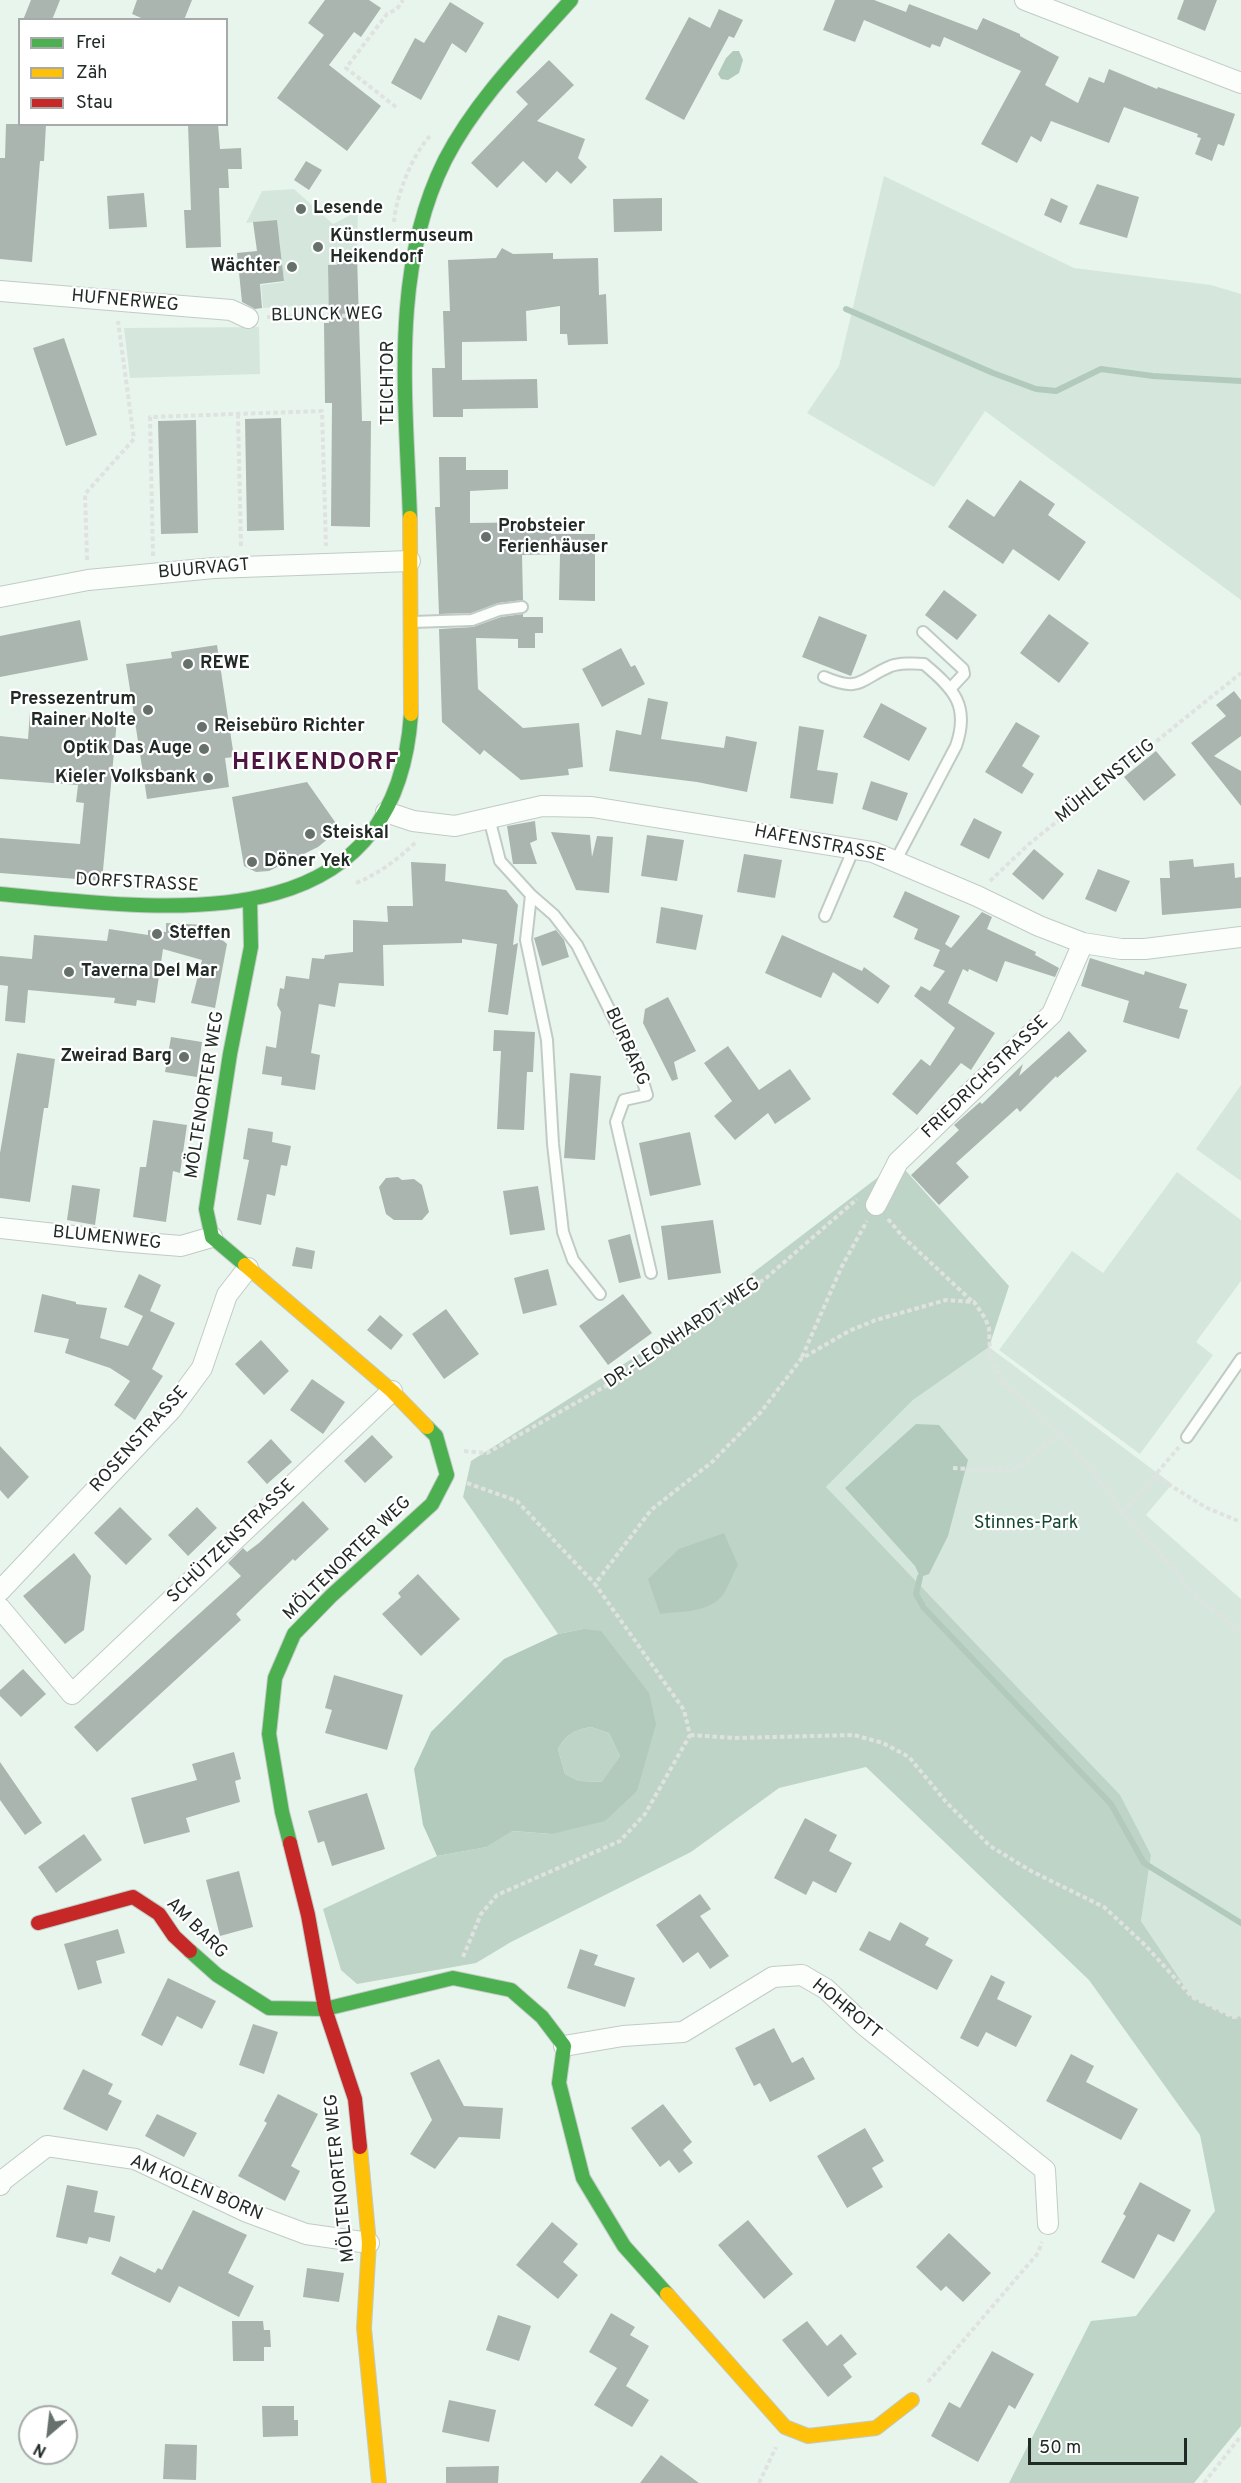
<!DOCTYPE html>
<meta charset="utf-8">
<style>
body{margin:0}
#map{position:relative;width:1241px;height:2483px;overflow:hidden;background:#e8f5ed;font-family:Overpass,sans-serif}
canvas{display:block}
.legend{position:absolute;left:18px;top:18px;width:210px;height:108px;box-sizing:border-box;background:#fff;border:2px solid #a6aaa8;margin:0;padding:8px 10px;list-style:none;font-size:18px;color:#212a25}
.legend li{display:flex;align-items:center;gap:12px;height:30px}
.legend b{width:30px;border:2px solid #a6aaa8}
.north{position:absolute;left:18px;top:2405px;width:60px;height:60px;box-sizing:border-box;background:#fff;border:2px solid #a6aaa8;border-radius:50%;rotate:208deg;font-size:16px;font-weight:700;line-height:24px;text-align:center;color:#212a25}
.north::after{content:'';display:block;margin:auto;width:21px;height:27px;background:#67716b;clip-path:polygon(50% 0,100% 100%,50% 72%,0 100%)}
.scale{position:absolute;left:1028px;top:2438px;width:159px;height:27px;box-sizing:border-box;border:3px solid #212a25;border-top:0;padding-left:8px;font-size:18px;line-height:21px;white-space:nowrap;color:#212a25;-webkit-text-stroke:4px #fff;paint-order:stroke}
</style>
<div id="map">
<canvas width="1241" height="2483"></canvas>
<ul class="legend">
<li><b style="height:8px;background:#4caf50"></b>Frei</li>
<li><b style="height:8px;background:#ffc107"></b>Zäh</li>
<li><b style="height:8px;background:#c62828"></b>Stau</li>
</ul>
<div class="north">N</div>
<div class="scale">50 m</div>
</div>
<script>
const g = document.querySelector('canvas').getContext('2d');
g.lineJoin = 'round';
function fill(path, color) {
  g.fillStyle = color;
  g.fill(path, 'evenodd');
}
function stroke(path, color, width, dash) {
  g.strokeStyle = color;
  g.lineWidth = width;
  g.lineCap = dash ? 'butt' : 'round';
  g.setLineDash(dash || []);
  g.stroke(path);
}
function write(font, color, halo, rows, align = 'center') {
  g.font = font + ' Overpass,sans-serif';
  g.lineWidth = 4.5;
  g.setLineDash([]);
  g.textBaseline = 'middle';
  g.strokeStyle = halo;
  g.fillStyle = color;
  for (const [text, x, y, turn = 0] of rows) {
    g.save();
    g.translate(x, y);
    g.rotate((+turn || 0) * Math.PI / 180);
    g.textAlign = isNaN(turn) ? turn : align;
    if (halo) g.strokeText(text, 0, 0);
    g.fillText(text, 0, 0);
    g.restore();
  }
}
fill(new Path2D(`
 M884,176L1074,268L1211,285L1241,294V600L985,411L934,487L807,413L839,366Z
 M294,189L333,224L358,211L357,255H337V265H328L329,304L263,308L261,285L284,282L277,220L246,223L262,191Z
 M259,327L260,374L130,378L124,328Z
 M1241,1085V1181L1196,1149Z
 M1177,1172L1241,1220V1281L1196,1342L1213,1355L1140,1454L999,1350L1072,1251L1103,1273Z
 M989,1347L1172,1484L1146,1515L1241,1599V2016L1233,2017L1192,1997L1141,1921L1151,1855L826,1487L913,1400Z`), '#d5e7dc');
fill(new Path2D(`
 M898,1162L1009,1286L989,1347L913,1400L826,1487L1120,1795L1151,1855L1141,1921L1192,1997L1233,2017L1241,2016V2426L1194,2483H1009L1091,2321L1136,2316L1215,2211L1200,2135L1089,1980L866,1767L779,1788L691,1852L511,1942L476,1963L357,1984L341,1970L323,1909L437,1856L487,1847L511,1831L552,1834L637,1791L583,1629L558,1634L463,1497L471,1461L682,1327Z
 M591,1727L609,1733L620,1756L603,1782L579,1781L565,1774L558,1749C566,1734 575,1730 591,1727Z`), '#bed4c7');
fill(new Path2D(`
 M733,51H739L743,60L739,73L728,80L721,79L718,74L726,58Z
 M916,1424L939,1425L968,1460L948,1536L929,1574L920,1577L915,1566L845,1488Z
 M724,1533L738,1565C732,1575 727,1592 719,1599C704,1613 680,1611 660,1614L648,1579L679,1549Z
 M583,1629L601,1631L649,1693L656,1724L637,1791L605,1821L552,1834L512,1831L487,1847L437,1856L423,1825L414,1769L431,1732L504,1659L558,1634ZM591,1727L609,1733L620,1756L602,1782L579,1781L565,1774L558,1749C566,1734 575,1730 591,1727Z`), '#b2cabc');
stroke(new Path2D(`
 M846,309L993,373L1036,389L1056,391L1101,369L1153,376L1241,381
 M920,1577L916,1594L924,1608L1111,1804L1144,1863L1241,1923`), '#b2cabc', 6);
fill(new Path2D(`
 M31,0H60L52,20H23Z
 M137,0H192L184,20H146L132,14Z
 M325,0H369L381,8L361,37L354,32L329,65L381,106L347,151L277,98L324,35L308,23Z
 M835,0H874L906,12L909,4L977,30L983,18L1020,34V36L1059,57L1045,85L1078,103L1089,77L1104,83L1109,69L1157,89L1158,87L1235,114L1224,146L1218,144L1212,161L1195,154L1201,138L1197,137L1198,134L1124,107L1109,143L1051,121L1041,142L1031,136L1017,163L981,144L1021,71L944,37L940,47L932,44L930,48L864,20L855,42L823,30Z
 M1184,0H1217L1205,31L1177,19Z
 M450,2L484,23L466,53L452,43L421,100L391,83L415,38L424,43Z
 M719,9L743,20L734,38L729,36L684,120L645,99L689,17L710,28Z
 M549,60L574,85L537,121L585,139L578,158L587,167L571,184L557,171L546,183L523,161L497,188L471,163L528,104L516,92Z
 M6,124H46L44,161H40L32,262L0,259V158H5Z
 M188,124H218L220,149L241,148L242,169H228L229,188H219L221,247L186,248L184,210H191Z
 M306,161L322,170L309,190L294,180Z
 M1097,184L1139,197L1127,238L1079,224Z
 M144,193L147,227L109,229L107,196Z
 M662,198V231L614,232L613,199Z
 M1051,198L1068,206L1061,223L1044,215Z
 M277,220L284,281L260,284L262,308L255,309L242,302L237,253L257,251L253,222Z
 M502,248L513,254L553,253V259L598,258L599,295L606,294L608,344L568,345L567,334H560V306L526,311L527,341L462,342V380L537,379L538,408L463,409V417H433L432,368H445L443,311H450L448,260L496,258Z
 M337,255H357L362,421H371L370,527L331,526L332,403H325L324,323H329L328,265H337Z
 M64,338L97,435L66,446L33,348Z
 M281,418L284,530L247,531L245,419Z
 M196,420L198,533L161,534L158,421Z
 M439,457H466V470H508V489L470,491V523L551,522V534H595V601L559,600L560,554L522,555L523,600L498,603L471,613L439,614L435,507H440Z
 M1020,480L1055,504L1048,515L1086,542L1059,581L1013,549L1003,564L948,527L967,499L994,517Z
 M944,590L977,615L957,640L925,615Z
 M523,614V617H543V633H535V648H518V639L476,638L478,689L523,728L579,723L583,767L568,769L569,775L521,780L484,750L480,755L442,722L439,629L473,627L501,617Z
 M1049,614L1089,643L1059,683L1020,653Z
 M819,616L867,635L851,676L802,657Z
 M80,620L88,660L0,677V636Z
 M217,645L234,757L225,758L229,787L147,799L126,664L172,658L171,652Z
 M621,648L631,667L635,665L645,684L602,707L582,669Z
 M1234,691L1241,700V736L1214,756L1241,771V806L1191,743L1226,716L1216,705Z
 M648,698L668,702L661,739L724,748L726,736L757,742L747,792L697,782L609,771L616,730L641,735Z
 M881,703L927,728L909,761L863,737Z
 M30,712L117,720L102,881L0,873V838L80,844L84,803L76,802L78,785L0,779V736L28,739Z
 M1016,722L1040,736L1022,766L1034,774L1022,794L985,772Z
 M799,726L824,730L817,770L838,773L833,804L790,798Z
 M1156,751L1176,775L1144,801L1124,777Z
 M871,781L908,793L897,821L862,809Z
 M307,782L340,829L318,847L269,871L256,872L244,866L232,797Z
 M974,818L1002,832L989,859L960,845Z
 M535,821L537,840L530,843L537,864H513L507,826Z
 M551,832L590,835L592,857L597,836L613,837L609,893L576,890Z
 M647,835L684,840L677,881L641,876Z
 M1034,849L1064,874L1043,900L1012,874Z
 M744,854L782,860L775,898L737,892Z
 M1193,859L1194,867L1234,863L1235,878L1241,877V908L1162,915L1160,878H1170L1169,861Z
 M411,862L446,864L445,881L506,890L518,905L513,945L518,943L508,1015L488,1012L497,944L462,939V943L383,945L384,986L339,983L335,1007L319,1004L311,1053L320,1055L315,1090L281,1085L282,1077L262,1074L266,1046L276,1048L281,1012L277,1005L280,988L284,989L286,976L309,979L312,958L324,959L325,955L353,952V920L388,922L387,906H413Z
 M1098,869L1130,881L1116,912L1085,899Z
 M905,891L960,916L945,944L951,948L982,912L992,917L987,929L1036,952L1035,955L1059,968L1055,977L1005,961L997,982L969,969L968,972L963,969L948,1003L995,1033L971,1070L961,1063L917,1115L892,1094L921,1059L930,1066L955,1028L914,996L921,986L930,991L945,971L933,966L940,950L914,939L918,929L893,917Z
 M661,907L703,915L696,950L656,943Z
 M166,923L207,925L208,937L218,936L227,944L215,1008L191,1003L202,960L163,949L155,1003L137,1000L136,1006L114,1003L115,998L28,990L25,1023L5,1021L8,986L0,985V956L32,959L34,935L107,941L109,929L148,935V930L166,932Z
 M556,930L564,940L569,957L542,966L534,938Z
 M782,935L862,971L864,967L890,986L878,1004L833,972L821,998L765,973Z
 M1090,958L1144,975L1145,971L1187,984L1179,1008L1188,1010L1179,1039L1123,1022L1129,1001L1081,986Z
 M668,997L696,1051L674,1062L678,1079L672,1081L643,1023L645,1009Z
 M494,1030L535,1032L533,1072H527L524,1130L497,1129L501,1051H493Z
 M1069,1031L1087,1051L1057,1078L1056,1076L1020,1112L1017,1108L956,1163L969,1177L939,1205L911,1175L959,1130L954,1125L980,1102L982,1104L1023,1064L1019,1076Z
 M171,1037L202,1042L197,1077L165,1072Z
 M728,1046L759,1090L790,1069L811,1099L775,1124L768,1113L735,1140L714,1116L732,1101L704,1063Z
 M17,1053L55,1059L48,1108H44L30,1202L0,1198V1153Z
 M570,1073L601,1076L595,1160L564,1158Z
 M153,1120L187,1125L180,1173L173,1171L166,1222L133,1217L140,1167H146Z
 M248,1128L273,1132L272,1142L291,1146L287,1166L281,1165L275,1196L267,1194L261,1225L237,1220L249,1160L243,1159Z
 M690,1132L701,1185L650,1196L639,1143Z
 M398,1177L402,1180L414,1179L422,1185L429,1212L422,1220H394L386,1214L379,1187L386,1178Z
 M72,1185L100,1189L95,1225L67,1220Z
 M538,1186L545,1230L510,1235L503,1191Z
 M713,1220L721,1273L668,1280L661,1226Z
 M630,1234L641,1278L619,1283L608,1240Z
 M296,1247L315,1251L312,1269L292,1266Z
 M548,1269L557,1305L523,1314L514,1278Z
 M139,1274L161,1285L150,1311L175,1323L152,1369L163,1376L135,1420L114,1405L130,1381L110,1368L65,1353L69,1339L34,1332L42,1294L76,1302V1304L107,1308L100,1338L128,1346L143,1316L124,1307Z
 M623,1294L652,1333L608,1365L579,1326Z
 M446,1309L479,1354L444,1379L412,1334Z
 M380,1315L403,1335L391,1350L367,1330Z
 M261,1340L289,1371L264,1395L235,1364Z
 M312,1379L345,1402L323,1434L290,1410Z
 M372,1435L393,1457L365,1483L344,1461Z
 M271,1439L292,1462L267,1484L247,1462Z
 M0,1446L29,1477L8,1499L0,1490Z
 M303,1501L329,1529L295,1561L293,1559L236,1614L241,1620L97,1752L74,1727L241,1576L228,1563L243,1548L247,1552L259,1543Z
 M120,1507L152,1539L126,1565L94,1533Z
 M197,1507L217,1528L188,1556L168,1535Z
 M74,1553L91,1576L84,1630L65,1644L23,1596Z
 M418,1574L460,1619L421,1656L382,1614L401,1597L398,1593Z
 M23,1669L46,1694L21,1717L0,1696V1690Z
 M334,1675L403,1695L387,1750L325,1733L332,1710L325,1708Z
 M234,1752L241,1779L235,1781L240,1802L186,1818L190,1832L144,1844L131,1798L197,1780L192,1764Z
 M0,1762L42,1823L25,1835L0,1800Z
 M367,1793L385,1849L332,1866L324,1841L318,1843L308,1811Z
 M805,1818L837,1835L829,1851L852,1863L836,1893L813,1881L806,1895L774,1878Z
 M84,1834L102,1860L56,1893L38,1867Z
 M239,1871L253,1927L220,1936L206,1880Z
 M700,1894L711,1909L700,1916L729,1956L710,1969L698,1952L683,1963L656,1925Z
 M900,1922L929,1938L925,1945L953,1960L937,1990L859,1950L869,1931L890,1941Z
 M118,1929L125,1953L96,1961L102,1983L78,1990L64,1944Z
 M580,1949L598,1955L594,1965L635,1978L625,2007L567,1988Z
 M991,1975L1005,1982L997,1999L1032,2016L1016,2047L986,2032L978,2047L960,2038Z
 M168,1978L216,2001L202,2029L177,2016L162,2046L141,2035Z
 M253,2024L278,2032L264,2074L239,2065Z
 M774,2028L792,2063L803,2057L815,2079L770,2102L760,2083L754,2086L735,2048Z
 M1071,2054L1094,2066L1086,2082L1138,2109L1121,2140L1046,2101Z
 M439,2059L464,2106L503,2108L500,2139L459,2137L435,2169L410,2154L432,2120L410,2073Z
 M83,2069L113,2084L108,2094L122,2101L107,2131L63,2109Z
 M278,2094L318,2114L291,2166L300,2171L285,2201L238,2176L267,2123L264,2121Z
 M663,2104L692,2142L683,2150L693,2163L679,2173L669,2160L660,2167L631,2128Z
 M157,2114L197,2133L184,2157L145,2136Z
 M865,2128L884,2161L872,2168L883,2187L847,2208L817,2156Z
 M1140,2182L1191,2210L1174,2242L1158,2234L1134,2279L1101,2262L1126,2216L1123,2214Z
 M67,2185L98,2191L94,2212L115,2216L110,2242L89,2237L87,2244L56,2237Z
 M193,2210L247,2235L228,2273L254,2286L239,2317L179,2286L170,2303L111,2274L120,2256L155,2273L158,2268L162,2270Z
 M748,2220L793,2274L764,2299L718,2245Z
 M552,2222L578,2244L563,2262L578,2275L558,2299L516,2265Z
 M949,2233L991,2273L963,2302L946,2286L941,2291L916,2267Z
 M307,2268L344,2273L339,2302L303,2297Z
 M611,2313L635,2327L630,2335L649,2346L626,2386L649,2400L632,2427L594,2405L617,2368L589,2352Z
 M498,2315L531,2326L519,2361L486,2350Z
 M232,2321H263L264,2330H270L271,2347H264V2361H233Z
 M807,2321L827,2346L841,2334L857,2354L843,2365L852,2377L828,2397L782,2340Z
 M992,2351L1034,2374L1015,2409L1009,2405L978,2462L931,2436L949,2402L960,2408Z
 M449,2400L496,2410L489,2442L442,2432Z
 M262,2406H294V2420H298V2436L263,2437Z
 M165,2444L197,2445L196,2480L163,2479Z
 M661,2455L699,2483H640Z
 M499,2466L498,2483H446V2467Z`), '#aab5af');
const lane = new Path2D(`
 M412,622L472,620L499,610L522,607
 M923,632L963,669L964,674L950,689
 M824,677C861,693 860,679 891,666C899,663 915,663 924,664C954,689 970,706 956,746L896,860
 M489,818L500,861L531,895L554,915L577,945L639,1069L647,1095L624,1100L616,1122L651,1273
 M531,895L526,940L547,1040L553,1144L563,1232L573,1260L600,1294
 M825,916L854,848
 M1187,1437L1241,1359`);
const street = new Path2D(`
 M1025,0L1241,83
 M0,291L231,310L248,318
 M0,597L88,580L214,568L410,561
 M386,812L413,821L455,826L542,806L592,807L873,852L977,896L1039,926L1083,943L1121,949H1145L1241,937
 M876,1205L898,1162L1052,1014L1083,943
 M0,1228L120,1241L181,1246L212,1237
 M0,1591L171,1410L202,1368L227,1295L248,1268
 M0,1608L72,1694L392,1391
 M564,2046L623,2036L683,2032L773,1977L802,1975L826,1989L864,2025L1045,2170L1048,2224
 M0,2185L3,2180L47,2146L135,2159L247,2212L306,2234L369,2243`);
const fast = new Path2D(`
 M410,518C406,399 390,270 445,160C476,100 526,50 571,0
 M0,894C166,909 395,946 411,714
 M245,1265L212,1237L206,1209L230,1054L251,947L250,900
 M290,1843L282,1812L269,1734L275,1678L294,1634L331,1596L432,1504L447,1475L436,1436L427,1427
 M190,1951L217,1975L269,2008L325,2009L453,1978L511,1990L542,2017L564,2046L559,2083L583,2178L624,2246L667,2294`);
const slow = new Path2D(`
 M410,518L411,714
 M245,1265L392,1391L427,1427
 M360,2147L369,2243L364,2328L379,2483
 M667,2294L785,2427L808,2436L876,2428L912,2400`);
const jam = new Path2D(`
 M290,1843L308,1915L325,2009L355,2099L360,2147
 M38,1923L133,1897L159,1914L174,1936L190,1951`);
stroke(lane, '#c1cbc5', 14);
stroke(street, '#c1cbc5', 22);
stroke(fast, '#c1cbc5', 16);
stroke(slow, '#c1cbc5', 16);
stroke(jam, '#c1cbc5', 16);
stroke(new Path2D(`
 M396,107L346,68L387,14L397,9L403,0
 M394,222C396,196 412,155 430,136
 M267,317L385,315
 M238,414L241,547
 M153,556L150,417L322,411L326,546
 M87,560L85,494L134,439L118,321
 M990,881L1029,844L1241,673
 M356,883C380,873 397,860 416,842
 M888,1219L903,1237L973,1302
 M802,1357L842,1266L867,1221
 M464,1451L487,1453L611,1383L766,1278L857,1199
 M953,1468L1004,1471L1020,1467L1060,1433
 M1155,1476L1207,1508L1241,1522
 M467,1483L517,1501L595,1584
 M1123,1513L1179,1447
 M690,1735L734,1738L854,1735L883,1743L909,1757L947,1803L990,1846L1031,1871L1104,1907L1145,1945L1192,1997L1233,2017L1241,2016
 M463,1957L481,1914L497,1895L620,1841L645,1814L690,1735L684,1710L595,1584L651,1510L712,1462L761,1412L801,1359L849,1331L876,1320L946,1300L974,1302L985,1318L989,1328L990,1356L1002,1382L1060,1433L1096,1475L1123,1513L1200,1600L1241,1632
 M928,2382L1038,2253L1042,2242
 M759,2483L776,2447
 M1204,2483L1241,2436`), '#dfe2e0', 4, [4.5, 3]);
stroke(lane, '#fcfefc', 10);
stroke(street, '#fcfefc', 20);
stroke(fast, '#4caf50', 14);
stroke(slow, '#ffc107', 14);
stroke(jam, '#c62828', 14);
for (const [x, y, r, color] of [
 [301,209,6,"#67716b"],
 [318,247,6,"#67716b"],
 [292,267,6,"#67716b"],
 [486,537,6,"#67716b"],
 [188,664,6,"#67716b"],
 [148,710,6,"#67716b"],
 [202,727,6,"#67716b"],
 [204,749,6,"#67716b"],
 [208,778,6,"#67716b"],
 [310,834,6,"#67716b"],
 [252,862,6,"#67716b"],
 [157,934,6,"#67716b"],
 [69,972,6,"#67716b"],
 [184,1057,6,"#67716b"]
]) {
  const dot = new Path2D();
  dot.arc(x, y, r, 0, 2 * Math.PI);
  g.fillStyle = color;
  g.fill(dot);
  stroke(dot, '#fff', 2);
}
write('bold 18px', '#212a25', '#fff', [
 ["Lesende",313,209],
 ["Künstlermuseum",330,237],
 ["Heikendorf",330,258],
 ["Wächter",280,267,"right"],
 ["Probsteier",498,527],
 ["Ferienhäuser",498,548],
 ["REWE",200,664],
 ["Pressezentrum",136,700,"right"],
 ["Rainer Nolte",136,721,"right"],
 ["Reisebüro Richter",214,727],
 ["Optik Das Auge",192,749,"right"],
 ["Kieler Volksbank",196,778,"right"],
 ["Steiskal",322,834],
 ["Döner Yek",264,862],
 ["Steffen",169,934],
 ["Taverna Del Mar",81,972],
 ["Zweirad Barg",172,1057,"right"]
], 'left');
write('18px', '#212a25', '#fff', [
 ["HUFNERWEG",125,302,5],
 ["BLUNCK WEG",327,316,-1],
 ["TEICHTOR",389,383,-90],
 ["BUURVAGT",204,570,-5],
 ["MÜHLENSTEIG",1106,782,-39],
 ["HAFENSTRASSE",820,845,11],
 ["DORFSTRASSE",137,884,3],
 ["BURBARG",626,1047,66],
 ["FRIEDRICHSTRASSE",986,1078,-44],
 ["MÖLTENORTER WEG",206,1095,-81],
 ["BLUMENWEG",107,1239,6],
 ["DR.-LEONHARDT-WEG",683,1334,-34],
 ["ROSENSTRASSE",140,1440,-48],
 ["SCHÜTZENSTRASSE",232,1542,-44],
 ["MÖLTENORTER WEG",348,1559,-44],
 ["AM BARG",196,1929,45],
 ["HOHROTT",846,2010,39],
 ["MÖLTENORTER WEG",341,2178,-96],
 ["AM KOLEN BORN",196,2189,23]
]);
write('18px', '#12472e', '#fff', [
 ["Stinnes-Park",1026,1524]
]);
g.letterSpacing = '1.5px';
write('bold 24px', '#4d153f', '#fff', [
 ["HEIKENDORF",316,764]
]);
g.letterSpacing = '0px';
</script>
